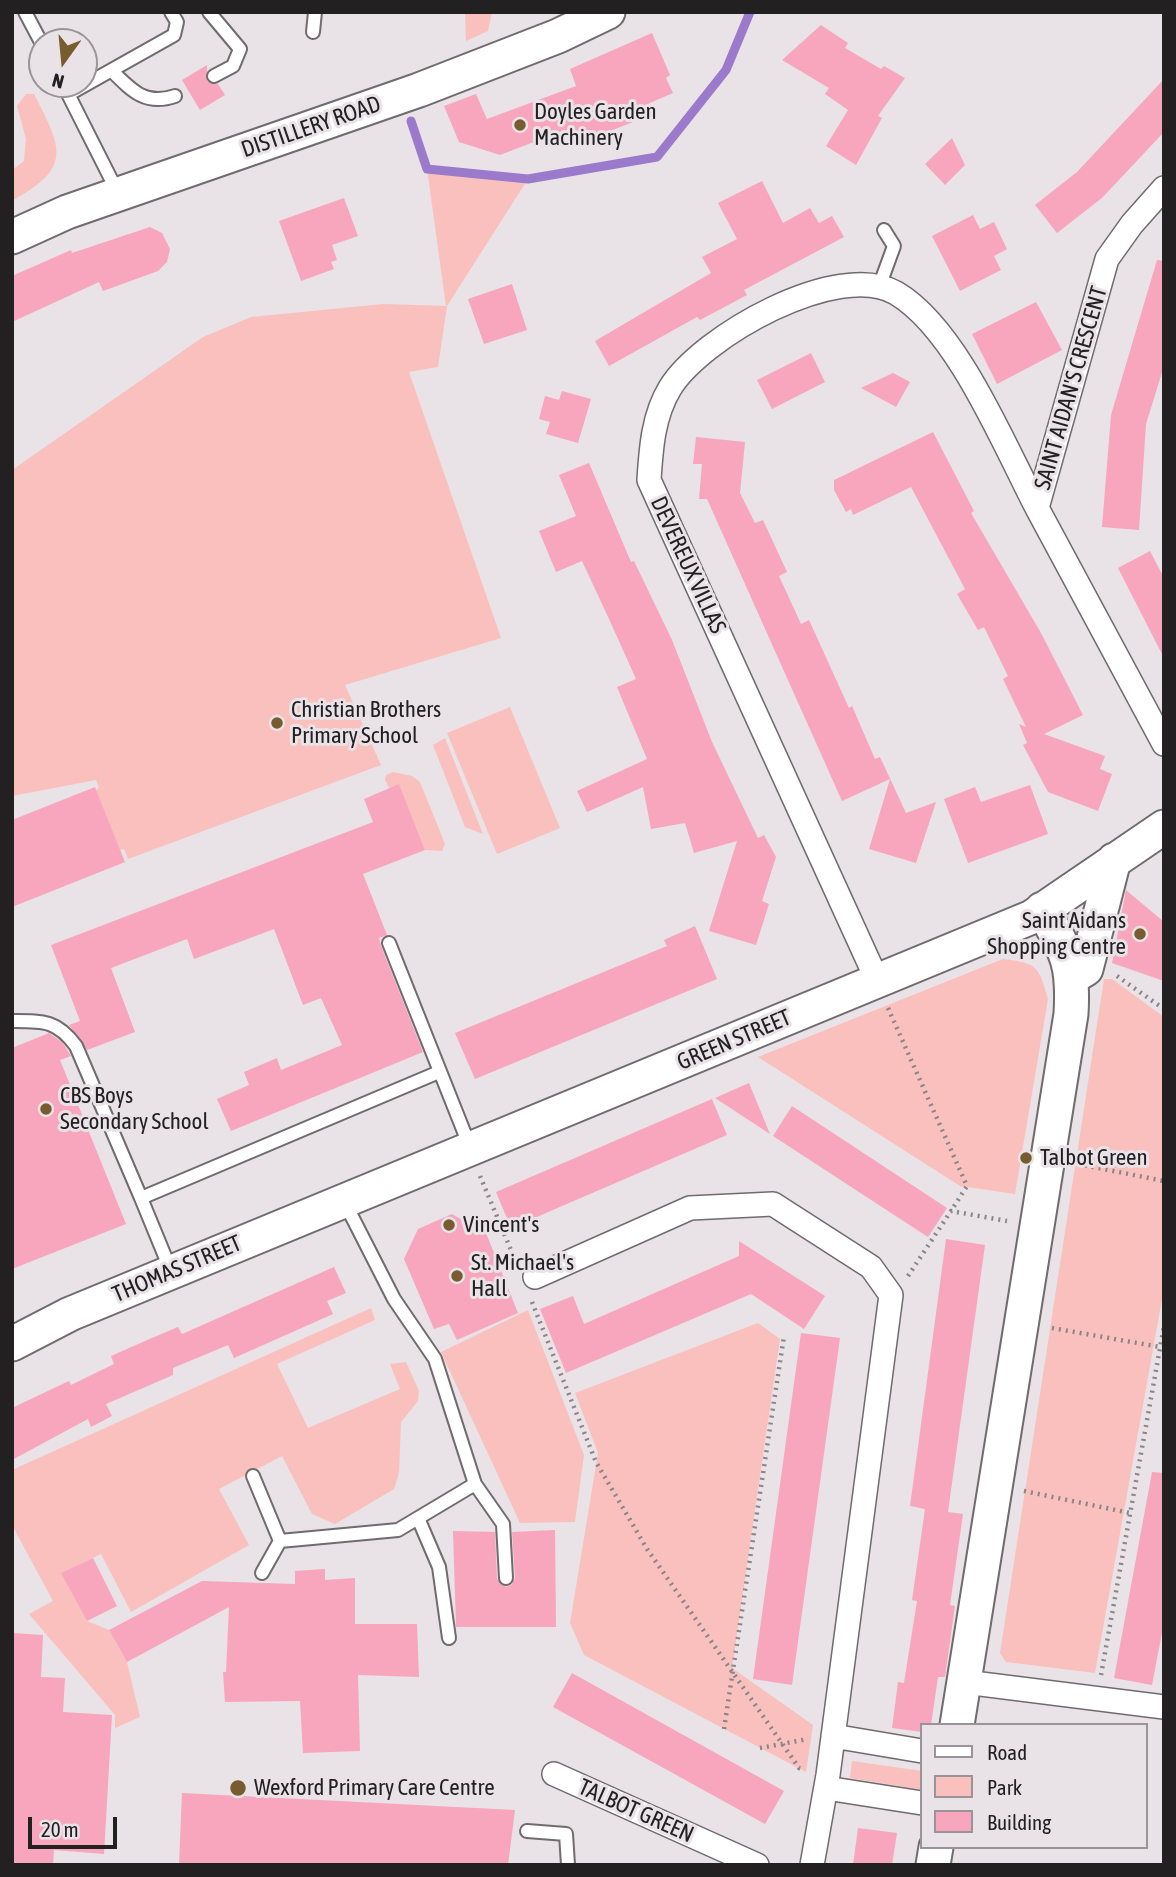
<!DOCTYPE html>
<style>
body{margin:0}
#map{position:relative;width:1176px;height:1877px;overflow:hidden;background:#e9e2e6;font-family:"Asap Condensed",sans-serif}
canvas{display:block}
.frame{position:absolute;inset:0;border:14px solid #232022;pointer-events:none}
.legend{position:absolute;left:920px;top:1723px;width:228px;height:126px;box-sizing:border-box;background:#e9e2e6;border:2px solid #9a9498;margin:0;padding:9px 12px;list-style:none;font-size:21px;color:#232022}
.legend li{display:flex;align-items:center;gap:14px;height:35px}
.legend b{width:35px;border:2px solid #9a9498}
.north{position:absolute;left:28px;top:28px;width:70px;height:70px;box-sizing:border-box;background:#e9e2e6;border:2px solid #9a9498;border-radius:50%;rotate:195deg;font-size:19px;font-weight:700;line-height:28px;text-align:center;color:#232022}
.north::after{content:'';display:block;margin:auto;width:24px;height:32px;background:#765c2e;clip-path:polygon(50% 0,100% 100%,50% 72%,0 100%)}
.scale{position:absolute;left:28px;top:1817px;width:89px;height:32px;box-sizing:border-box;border:4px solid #232022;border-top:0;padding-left:9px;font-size:21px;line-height:24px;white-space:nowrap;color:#232022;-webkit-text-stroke:5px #e9e2e6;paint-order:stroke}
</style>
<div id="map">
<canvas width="1176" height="1877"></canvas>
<div class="frame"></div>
<ul class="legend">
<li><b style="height:9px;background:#fff"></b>Road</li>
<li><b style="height:19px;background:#fac0be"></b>Park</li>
<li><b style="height:19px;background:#f7a6bd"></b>Building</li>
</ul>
<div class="north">N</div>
<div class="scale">20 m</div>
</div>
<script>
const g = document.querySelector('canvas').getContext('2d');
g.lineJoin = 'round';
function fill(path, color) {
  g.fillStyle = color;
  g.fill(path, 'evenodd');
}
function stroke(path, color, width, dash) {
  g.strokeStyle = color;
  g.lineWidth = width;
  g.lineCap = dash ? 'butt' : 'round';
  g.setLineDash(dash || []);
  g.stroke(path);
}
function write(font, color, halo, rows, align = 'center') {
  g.font = font + ' "Asap Condensed",sans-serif';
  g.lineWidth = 6;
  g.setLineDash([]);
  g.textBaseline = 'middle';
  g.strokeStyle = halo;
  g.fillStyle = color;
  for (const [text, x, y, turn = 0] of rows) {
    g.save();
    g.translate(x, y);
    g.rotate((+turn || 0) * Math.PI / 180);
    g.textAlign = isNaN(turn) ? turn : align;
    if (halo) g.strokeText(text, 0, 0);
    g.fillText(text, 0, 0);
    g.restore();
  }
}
fill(new Path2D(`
 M465,12H492L488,31L466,41Z
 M26,94H34C62,149 73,167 12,201V170L24,161L26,139L17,106Z
 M427,169L528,179L447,306L438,367L409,372L501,638L345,685L381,765L128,859L124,849L120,850L96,790L99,788L96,780L12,796V470L203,337L251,317L383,304L446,306Z
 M510,707L560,828L497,854L447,733Z
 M445,738L483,834L465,827L433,745Z
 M393,772L412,776L420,782L445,844L442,851L425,850L399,785L389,788L385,780L386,775Z
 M1003,959C1037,963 1039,966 1048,999L1015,1194L960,1186L758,1057Z
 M1104,979H1112L1164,1017V1288L1095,1673L1006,1662L1000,1653Z
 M371,1308L375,1320L277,1364L308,1428L400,1389L390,1364L406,1362L419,1391L418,1401L401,1422L399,1473L394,1489L335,1524L312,1514L282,1456L219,1489L249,1545L131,1612L101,1554L62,1573L87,1621L109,1630L127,1662L140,1717L115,1728V1715L29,1614L53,1601L12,1525V1470Z
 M528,1310L584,1455L575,1522L520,1523L441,1352Z
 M758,1323L780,1339L732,1668L813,1725L806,1772L584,1655L570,1623L598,1453L575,1393Z
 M852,1761L922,1771V1790L850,1778Z`), '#fac0be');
stroke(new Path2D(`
 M411,121L427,169L528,179L657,157L726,70L750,12`), '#9c7acb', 9);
fill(new Path2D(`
 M821,25L848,43L845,48L881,69L884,66L905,78L878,116L882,118L856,165L826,146L848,110L825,94L829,88L782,60Z
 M652,33L670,75L666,78L673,93L643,106L646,112L631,118L633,122L572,146L565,130L500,155L459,142L444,106L476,94L487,119L576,86L570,69Z
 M207,65V81L218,84L225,95L200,110L182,80Z
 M1164,79V132L1102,198L1057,233L1035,205L1077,172Z
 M952,138L965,165L945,185L925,164Z
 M762,181L783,223L810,208L819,223L832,216L844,237L744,290L747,295L700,320L697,317L609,366L595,341L711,273L702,257L737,239L718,203Z
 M344,198L358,236L332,245L337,260L331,262L334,269L301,281L279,221Z
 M973,215L980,229L994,222L1007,249L994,256L1001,270L960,291L932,236Z
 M150,227L162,233L170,249L167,262L158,271L103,291L99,282L12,322V276L71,250L72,253Z
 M1157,260L1164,261V366L1146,424L1139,530L1102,527L1111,415Z
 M512,284L527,330L484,344L468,299Z
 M1036,302L1062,350L997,384L972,334Z
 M811,353L825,382L772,409L757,380Z
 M893,373L910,382L896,407L861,388Z
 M562,391L591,399L578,443L546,434L550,422L539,419L545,396L559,400Z
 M933,432L974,511L971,513L1041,633L1083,715L1044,734L1105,756L1100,769L1112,774L1098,811L1048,792L1023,745L1027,743L1019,724L1026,727L1003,679L1008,676L984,627L978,630L957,594L965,589L911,487L853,515L851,509L846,512L834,490V480Z
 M696,437L745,442L740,493L755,523L763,520L787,572L779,576L801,624L809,620L849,708L852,706L875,759L880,757L906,813L936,802L916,863L869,849L890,779L842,801L707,499H699L702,464H693Z
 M589,463L631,562L634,561L672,640L712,742L758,838L764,835L776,857L762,901L769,904L756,945L709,931L737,841L694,853L685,823L651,829L643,787L587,812L577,791L647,759L617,687L636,679L609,619L582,561L556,572L539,531L576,516L559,475Z
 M1150,551L1164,578V658L1118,568Z
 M399,784L425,850L363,874L387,935L379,938L381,946L423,1052L231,1131L217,1099L249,1085L244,1072L277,1058L281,1070L342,1045L321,998L303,1005L274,929L194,959L187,939L111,968L135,1032L87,1050L69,1025L80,1021L51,945L373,822L364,799Z
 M1030,785L1048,834L968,863L944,799L975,787L981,802Z
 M95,787L125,862L12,907V820Z
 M1126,890L1164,922V981L1112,963Z
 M695,926L717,979L475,1079L455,1033L667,946L664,940Z
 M49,1033L63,1043L71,1056L60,1060L126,1224L12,1269V1048Z
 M749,1083L770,1134L715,1098Z
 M712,1099L727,1135L511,1228L496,1192Z
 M792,1106L947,1208L928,1237L773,1136Z
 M452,1214L474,1227L482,1223L518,1313L457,1340L449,1324L434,1329L404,1259L418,1229Z
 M946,1239L985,1245L948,1512L963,1514L950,1605L955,1606L945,1677H938L931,1725H922V1732L892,1728L898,1682L904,1683L917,1601L912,1600L925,1509L910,1506Z
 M739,1241L825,1296L804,1329L751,1294L566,1373L540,1309L573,1296L584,1324L739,1256Z
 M334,1267L346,1293L327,1301L333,1314L234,1358L228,1345L173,1368V1375L106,1404L112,1416L91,1427L88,1419L12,1460V1408L69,1381L71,1385L114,1364L111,1356L145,1341L178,1327L182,1334Z
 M801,1333L840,1338L792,1685L753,1679Z
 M1152,1472L1164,1473V1622L1152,1685L1114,1678Z
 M555,1530L556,1627H456L453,1531L495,1532L497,1579L506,1587L511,1585L515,1578L512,1532Z
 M93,1558L117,1606L87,1621L61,1573Z
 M325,1569V1580L355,1578V1624H417L419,1677L358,1675L360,1751L303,1753L300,1701L225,1702L223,1672H226L229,1607L127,1662L109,1630L202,1581L295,1584V1571Z
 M12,1633L43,1635L41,1677L65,1678L63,1712L112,1715L104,1854L54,1850L53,1865H12Z
 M572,1673L784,1791L765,1824L553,1707Z
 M182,1793L515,1810L508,1865H179Z
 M858,1828L897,1833L892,1865H853Z`), '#f7a6bd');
const lane = new Path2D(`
 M25,12L42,44
 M209,12L240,49L233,66L214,76
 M313,32L315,12
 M112,71C132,91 146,106 175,96
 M63,84L118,193
 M69,94L174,35L177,22L171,12
 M879,287L894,246L884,230
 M389,943L470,1147
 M12,1021C43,1021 57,1020 76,1046L141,1198
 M345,1203L394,1299L435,1359L475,1484L503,1524L506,1578
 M171,1271L141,1198L439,1072
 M253,1476L280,1541L398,1530L475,1484
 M418,1518L439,1567L449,1638
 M262,1573L280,1541
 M527,1831L566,1834L568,1865`);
const street = new Path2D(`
 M1164,188L1132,224L1107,259L1037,508L1164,744
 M877,980L649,480C651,449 653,416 670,388C701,337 838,259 896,293C957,329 1004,445 1037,508
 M535,1277L690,1208L773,1204L871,1267L891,1295L828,1775L812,1865
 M965,1682L1164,1707
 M833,1736L922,1751
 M554,1774L757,1865
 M826,1788L922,1803`);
const secondary = new Path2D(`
 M12,237L67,212L419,90L558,36L608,12
 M1073,977L1086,969L1114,860
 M12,1344L70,1314L1032,917L1164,827
 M957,1725L1071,1014C1074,963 1067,953 1042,909
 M933,1865L936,1847`);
stroke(lane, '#706b6e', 16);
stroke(street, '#706b6e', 26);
stroke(secondary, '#706b6e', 37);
stroke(new Path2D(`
 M1117,976L1164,1009
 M888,1008L967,1186L951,1211
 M1078,1164L1164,1181
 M480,1176L516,1262
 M908,1276L951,1211L1007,1221
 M532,1302L596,1462L647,1549L799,1768L803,1769
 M1052,1328L1160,1347
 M1024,1491L1130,1513
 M1101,1675L1164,1326
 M724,1729L784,1336
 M760,1748L808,1739`), '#8a8588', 4.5, [2, 5]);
stroke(lane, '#fff', 12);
stroke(street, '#fff', 23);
stroke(secondary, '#fff', 33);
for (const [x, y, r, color] of [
 [520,125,7,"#765c2e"],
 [277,723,7,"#765c2e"],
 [1140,934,7,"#765c2e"],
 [46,1109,7,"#765c2e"],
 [1026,1158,7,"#765c2e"],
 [449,1225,7,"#765c2e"],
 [457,1276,7,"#765c2e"],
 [238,1788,9,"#765c2e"]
]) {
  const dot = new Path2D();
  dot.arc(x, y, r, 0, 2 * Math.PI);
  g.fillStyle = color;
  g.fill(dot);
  stroke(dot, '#e9e2e6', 2.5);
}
write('23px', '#232022', '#e9e2e6', [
 ["Doyles Garden",534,112],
 ["Machinery",534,138],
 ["Christian Brothers",291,710],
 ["Primary School",291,736],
 ["Saint Aidans",1126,921,"right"],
 ["Shopping Centre",1126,947,"right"],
 ["CBS Boys",60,1096],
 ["Secondary School",60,1122],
 ["Talbot Green",1040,1158],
 ["Vincent's",463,1225],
 ["St. Michael's",471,1263],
 ["Hall",471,1289],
 ["Wexford Primary Care Centre",254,1788]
], 'left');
write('23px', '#232022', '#e9e2e6', [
 ["DISTILLERY ROAD",311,127,-19],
 ["SAINT AIDAN'S CRESCENT",1071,388,-74],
 ["DEVEREUX VILLAS",688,565,65],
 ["GREEN STREET",734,1040,-23],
 ["THOMAS STREET",177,1269,-23],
 ["TALBOT GREEN",636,1811,24]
]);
</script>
